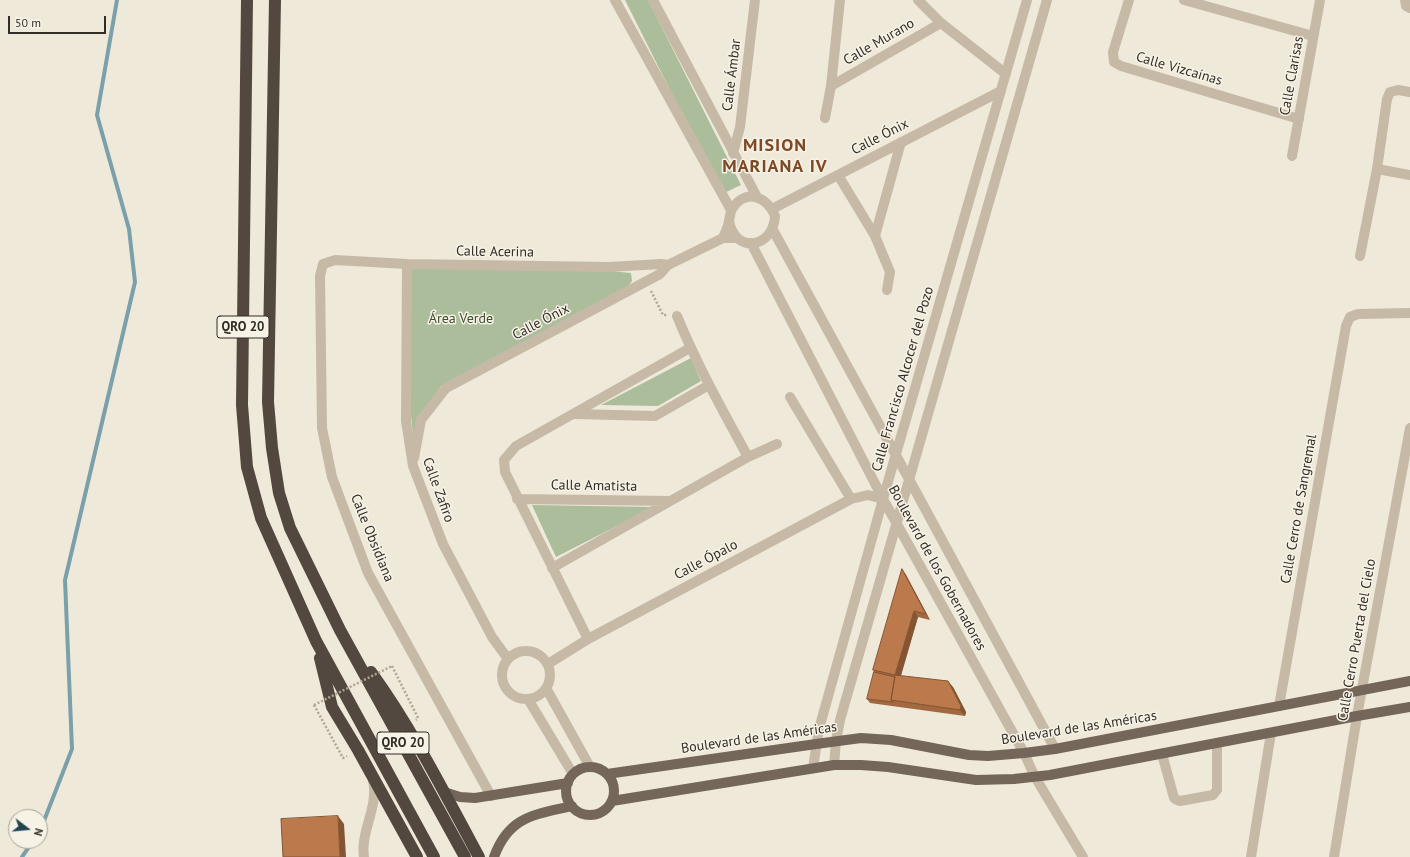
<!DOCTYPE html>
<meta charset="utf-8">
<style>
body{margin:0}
#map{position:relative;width:1410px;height:857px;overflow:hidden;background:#efe9da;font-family:"PT Sans",sans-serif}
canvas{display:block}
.north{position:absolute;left:8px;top:809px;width:40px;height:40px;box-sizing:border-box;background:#f7f2e6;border:1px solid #a9a39a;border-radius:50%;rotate:106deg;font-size:11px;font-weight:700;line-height:16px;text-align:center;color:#332d27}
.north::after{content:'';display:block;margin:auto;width:14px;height:18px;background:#204651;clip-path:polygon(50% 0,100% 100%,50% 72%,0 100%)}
.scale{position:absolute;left:8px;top:16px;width:98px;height:18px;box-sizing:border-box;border:2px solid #332d27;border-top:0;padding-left:5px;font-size:12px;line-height:14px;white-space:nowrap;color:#332d27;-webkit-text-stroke:3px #f7f2e6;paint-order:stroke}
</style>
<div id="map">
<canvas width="1410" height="857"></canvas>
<div class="north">N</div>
<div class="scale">50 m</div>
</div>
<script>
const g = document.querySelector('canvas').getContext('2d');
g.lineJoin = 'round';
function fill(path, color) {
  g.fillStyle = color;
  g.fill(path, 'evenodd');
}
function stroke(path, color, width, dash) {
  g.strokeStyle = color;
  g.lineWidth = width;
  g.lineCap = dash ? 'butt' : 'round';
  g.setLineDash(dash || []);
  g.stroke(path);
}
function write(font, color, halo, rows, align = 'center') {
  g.font = font + ' "PT Sans",sans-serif';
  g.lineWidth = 3;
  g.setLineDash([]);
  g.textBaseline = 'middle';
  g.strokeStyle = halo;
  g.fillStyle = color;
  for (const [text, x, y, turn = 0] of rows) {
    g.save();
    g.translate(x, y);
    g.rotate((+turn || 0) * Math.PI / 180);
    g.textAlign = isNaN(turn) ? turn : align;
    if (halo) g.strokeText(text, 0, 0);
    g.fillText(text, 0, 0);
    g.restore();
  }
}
fill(new Path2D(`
 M625,0H648L741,185L722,194Z
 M408,266L610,271L631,273L632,281L627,288L460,380L441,386L427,407L413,435L410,406Z
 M691,358L701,381L658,406L601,405Z
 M532,505L654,507L556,557Z`), '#acbd9b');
stroke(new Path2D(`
 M40,831L72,749L65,580L135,282L129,229L97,115L117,0
 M22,857L33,841`), '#7ba0aa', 4);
stroke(new Path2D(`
 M651,291L663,315H668
 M392,666L418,718L416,720
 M314,705L343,758L347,756`), '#b2a591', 2.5, [2, 2]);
stroke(new Path2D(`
 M615,0L731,210
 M653,0L757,197
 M918,0L941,23L1006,74
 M1129,0L1113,52L1114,62L1121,66L1299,119
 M1184,0L1313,36
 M1405,0L1406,6L1410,8
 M831,86L941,23
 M825,118L831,86L840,0
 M733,153L740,127L755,0
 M1292,156L1320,0
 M1377,169L1410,175
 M838,175L875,236L890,272L887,290
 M772,209L1001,91
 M773,230L916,492L1055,749
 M875,236L901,142
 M723,238C725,233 728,227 729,221C730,216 730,213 732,209C745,188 767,196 775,216C773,249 735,254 729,221
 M751,243L883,499L1024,753L1035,777L1083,857
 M1360,256L1377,169L1387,99L1390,92L1398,90L1410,92
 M407,264L406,421L413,466L443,544L492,637L508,659
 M677,316C697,365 723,411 748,457
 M790,397L851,499
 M575,414L655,416L709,385
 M414,458L421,420L446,388L660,274L668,265L723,238H737
 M517,499L670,501
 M552,568L748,457L777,444
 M588,639L505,472L504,460L516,446L690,348
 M502 675a24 24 0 1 1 48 0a24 24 0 1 1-48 0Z
 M548,664L588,639L851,499L868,495L883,499
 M546,688L590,767
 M528,699L573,774
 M1279,706L1346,326L1350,317L1358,314L1410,313
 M1162,754L1174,798L1177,800L1180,801L1213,795L1217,790V743
 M834,765L836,741L840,720L1047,0
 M813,768L819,729L883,499L1027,0
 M491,796L368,573L332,477L322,428L320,276L323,264L335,260L407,264L609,267L661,264L668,265
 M364,857C360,831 379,807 373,781
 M1251,857L1271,733
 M1334,857L1357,716L1410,428`), '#c6baa7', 10);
stroke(new Path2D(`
 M566 791a24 24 0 1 1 48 0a24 24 0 1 1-48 0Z
 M607,774L816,744L861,738L891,740L969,755L988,756L1024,753L1055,749L1410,681
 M444,792L460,797L475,798L568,783
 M612,801L834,765H861L888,767L976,780L1014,779L1050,775L1357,716L1410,707
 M494,857C509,816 534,815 572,806`), '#746659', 10);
stroke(new Path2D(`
 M247,0L242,405L247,467L261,518L316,641L434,857
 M275,0L268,402L272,448L279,493L290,528L340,630L465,857
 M320,658L332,707L358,750L417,857
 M371,672C413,730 445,794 479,857`), '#53483f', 12);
stroke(new Path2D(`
 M314,705L392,666`), '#b2a591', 2.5, [2, 2]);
fill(new Path2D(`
 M902,569L906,575L930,620L918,617L901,676L953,687L966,712L965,716L870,703L867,699L874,672L873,670Z`), '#a26840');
fill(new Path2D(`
 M902,569L906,575L930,620L926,614Z
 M914,611L918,617L899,681L895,675Z
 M948,681L953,687L966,712L965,716L960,710Z
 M338,816L344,824L346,857H340Z`), '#845534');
const building = new Path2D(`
 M902,569L926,614L914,611L895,675L948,681L961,706L960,710L891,700L895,675L873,670Z
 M874,672L895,677L891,700L893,702L867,699Z
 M338,816L340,857H283L281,819Z`);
fill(building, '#bc794b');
stroke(building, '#845534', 1);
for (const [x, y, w] of [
 [243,327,52],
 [403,743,52]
]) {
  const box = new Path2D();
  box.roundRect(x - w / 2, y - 11, w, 22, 3);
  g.fillStyle = '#f7f2e6';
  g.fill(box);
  stroke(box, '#332d27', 1);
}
write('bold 13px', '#332d27', null, [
 ["QRO 20",243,327],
 ["QRO 20",403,743]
]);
write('14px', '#332d27', '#f7f2e6', [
 ["Calle Murano",879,42,-30],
 ["Calle Vizcaínas",1179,69,16],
 ["Calle Ámbar",732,75,-83],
 ["Calle Clarisas",1292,76,-80],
 ["Calle Ónix",880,137,-27],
 ["Calle Acerina",495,252,1],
 ["Calle Ónix",541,322,-28],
 ["Calle Francisco Alcocer del Pozo",903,379,-74],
 ["Calle Amatista",594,486,1],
 ["Calle Zafiro",438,490,70],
 ["Calle Cerro de Sangremal",1299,509,-80],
 ["Calle Obsidiana",372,538,68],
 ["Calle Ópalo",706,560,-28],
 ["Boulevard de los Gobernadores",937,568,61],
 ["Calle Cerro Puerta del Cielo",1357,640,-80],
 ["Boulevard de las Américas",1079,728,-9],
 ["Boulevard de las Américas",759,738,-8]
]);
write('14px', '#3d4f2d', '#f7f2e6', [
 ["Área Verde",461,319]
]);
g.letterSpacing = '1px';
write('bold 18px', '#7c4926', '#f7f2e6', [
 ["MISION",775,146],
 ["MARIANA IV",775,167]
]);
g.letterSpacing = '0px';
</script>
